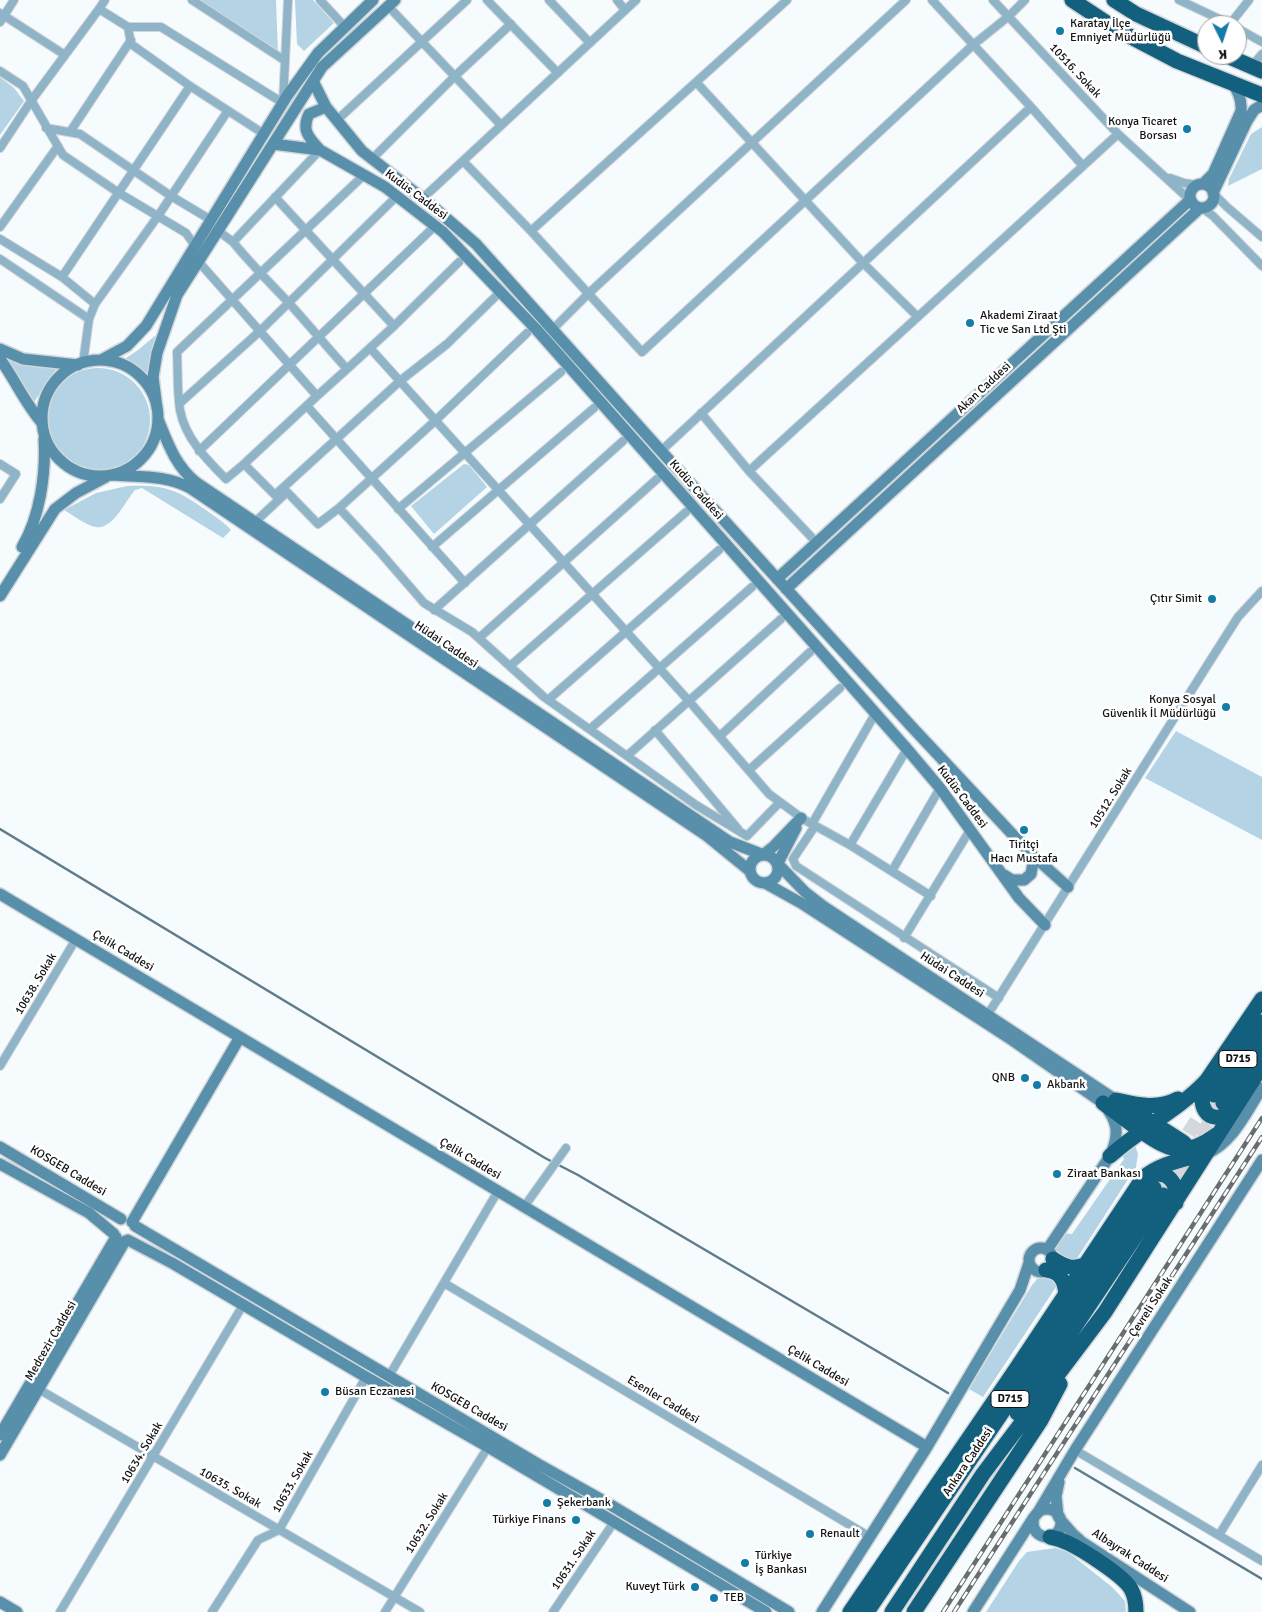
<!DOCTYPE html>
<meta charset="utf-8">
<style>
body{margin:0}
#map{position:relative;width:1262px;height:1612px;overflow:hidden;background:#f6fbfe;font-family:Signika,sans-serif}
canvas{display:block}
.north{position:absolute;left:1197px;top:15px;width:50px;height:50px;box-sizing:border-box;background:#fff;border:1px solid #a0a1a1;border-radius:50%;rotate:176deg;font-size:14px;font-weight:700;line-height:20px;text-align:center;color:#121314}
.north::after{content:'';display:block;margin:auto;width:18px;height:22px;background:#147da7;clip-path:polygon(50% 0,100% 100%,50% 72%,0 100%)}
</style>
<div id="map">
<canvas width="1262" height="1612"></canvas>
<div class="north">K</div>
</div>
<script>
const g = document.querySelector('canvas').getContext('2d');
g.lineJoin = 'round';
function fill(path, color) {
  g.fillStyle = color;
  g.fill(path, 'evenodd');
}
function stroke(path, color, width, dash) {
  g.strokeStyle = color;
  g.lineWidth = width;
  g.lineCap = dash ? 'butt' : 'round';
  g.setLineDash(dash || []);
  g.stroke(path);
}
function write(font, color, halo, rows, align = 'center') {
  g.font = font + ' Signika,sans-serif';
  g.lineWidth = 5;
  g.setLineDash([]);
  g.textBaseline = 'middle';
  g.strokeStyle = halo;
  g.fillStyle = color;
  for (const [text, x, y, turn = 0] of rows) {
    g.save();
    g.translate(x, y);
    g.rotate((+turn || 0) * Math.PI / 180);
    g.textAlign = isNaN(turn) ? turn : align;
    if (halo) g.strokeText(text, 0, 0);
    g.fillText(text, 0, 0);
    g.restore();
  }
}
fill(new Path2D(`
 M194,0H276L278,54Z
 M295,0H313L334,23L304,51L297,44Z
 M0,77L14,88L24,101L0,135Z
 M1262,127V169L1228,186L1229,179L1251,134Z
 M156,335L151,361V386L138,372L120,362L138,350Z
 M4,357L30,366L57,368L32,405L20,379Z
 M46 420a52 52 0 1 1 104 0a52 52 0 1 1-104 0Z
 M464,464L469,465L487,487L434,534L411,506Z
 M127,486C163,485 174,488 203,508C213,515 223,521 231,530L223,538L142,488L135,490C126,500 113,530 96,527C85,525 73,515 64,510L96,493Z
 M1176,731L1262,777V840L1145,778Z
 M1134,1142L1138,1154L1136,1167L1074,1263L1063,1260L1052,1247L1062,1233L1072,1234L1124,1159L1120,1151Z
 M1045,1276L1051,1277L1058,1284L983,1397L969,1389L1032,1285L1037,1279Z
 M1055,1548L1068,1552L1112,1587L1125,1601L1126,1612H986L1019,1561L1027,1552Z`), '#b4d4e6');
stroke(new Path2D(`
 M0,829L545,1158L578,1175L948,1393
 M1075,1468L1262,1579`), '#627b89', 2.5);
stroke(new Path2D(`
 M1176,1153L1210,1101
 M1163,1195L1221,1106`), '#d4d8db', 15, [15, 8]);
const street = new Path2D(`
 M192,0L284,60
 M320,0L345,27
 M487,0L558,73
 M549,0L590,43
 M617,0L625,10
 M932,0L1031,107L1083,166
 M993,0L1118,134L1190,200
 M1179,0L1230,24
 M388,6L501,125
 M99,9L105,0
 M0,13L65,55
 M0,22L14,0
 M1232,25L1230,24L1249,0
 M128,27H161L283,103L288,0
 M1237,28L1262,42
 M1251,67L1262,54
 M0,71L23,86L63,155L119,193L186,233L195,246
 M696,82L863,263L918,317
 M336,121L467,0
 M46,128L80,134L171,196L211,220
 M70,132L131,40
 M0,148L31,101L99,9L128,27L131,44L190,86L264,134
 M372,159L455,76L511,24
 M463,161L531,231L787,0
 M1170,178L1184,183L1197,185
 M1213,193L1227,207L1262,237
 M275,197L394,326
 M423,198L636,0
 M1202,208L1213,216L1262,266
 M0,227L58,146
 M217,230L233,242L320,150
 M531,231L642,352L973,45L1009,16L1025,0
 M0,239L62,277L95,304
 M233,242C250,263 269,282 288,302C308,324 327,347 347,369L394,326L459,262
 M0,259L89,319
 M198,261L317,396L244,464
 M62,277L190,86
 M553,329L588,294L906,0
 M370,348L689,701L769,794L803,819L850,845L931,896
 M83,363L89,319L95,304L158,216L227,112
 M317,396L347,369
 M180,403L260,331L397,196
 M307,406L465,583
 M701,413L749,471L817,543
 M199,451L435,226
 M661,451L1031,107
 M0,464L16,474L0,499
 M749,471L1118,134
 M275,495L400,381L447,344L495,297
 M279,499L244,464L226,479C207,460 185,438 180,410C177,392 178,370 177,352L364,175
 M339,508L436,420L527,333
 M398,509L561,372
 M255,522L287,492L318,524L339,508L379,551L424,603L472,632L544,697L696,805L747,836L780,802
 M432,547L594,408
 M434,610L623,441
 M479,638L657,479
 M510,666L686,512
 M548,700L719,550
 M590,729L752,587
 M655,730L738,829
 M720,736L810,652
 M628,755L781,619
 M749,770L840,688
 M812,824L875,714
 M815,826L793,859L796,866L999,998
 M850,845L907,749
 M892,871L940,788
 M904,938L970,830
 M985,1019L1210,661L1238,617L1262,591
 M0,1066L76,939
 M524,1207L566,1148
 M444,1283L870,1537
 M389,1376L498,1191
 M35,1387L420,1612
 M1075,1450L1262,1561
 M1219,1535L1262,1465
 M60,1612L243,1305
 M212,1612L258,1540L279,1530L366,1377
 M385,1612L488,1447
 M553,1612L614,1522`);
const secondary = new Path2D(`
 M313,81L326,107L362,151L430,204L476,244L661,451L911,726L1029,852L1068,887
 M273,144L320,150L385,187L443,232L536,329L907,749L940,788L1019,898L1045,925
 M320,150C309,138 301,130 309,114L326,107
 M1190 196a12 12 0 1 1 24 0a12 12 0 1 1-24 0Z
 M1203,184L1213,174L1241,111C1242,100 1239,92 1232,83
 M1213,193L1247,121L1254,110L1262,105
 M0,349L23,359L78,365
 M0,359C15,380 25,403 42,423
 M42 418a58 58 0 1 1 116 0a58 58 0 1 1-116 0Z
 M101,360L127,346L146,326L287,96L318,53L373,0
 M157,408L153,377L157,353L177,295L322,67L395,0
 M158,419C168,444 176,467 197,483L730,842L761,854
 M113,475C139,477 167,475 190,488L707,836L750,871
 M22,547C40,517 46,474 44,439
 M777,579L1190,200
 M786,589L1200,208
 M0,596L55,509L76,493L106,477
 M764,854L773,847L801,818
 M750 869a14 14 0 1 1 28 0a14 14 0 1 1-28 0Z
 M778,863L796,828
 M778,864L805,892L823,906L1116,1100
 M1004,875L1012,880H1024L1031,874L1033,863L1029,853
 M765,883L801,903L1012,1040L1103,1103C1118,1122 1120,1133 1110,1156L1047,1250
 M0,894L927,1447
 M0,1147L121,1219
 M1206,1154C1233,1143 1246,1112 1262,1088
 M0,1164L89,1213L114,1234
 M132,1222L240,1037
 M135,1226L538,1464L604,1501L789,1612
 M128,1240L172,1263L366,1377L488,1447L766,1612
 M1029 1260a12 12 0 1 1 24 0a12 12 0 1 1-24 0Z
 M0,1435L116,1237
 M0,1455L125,1241
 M1033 1523a14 14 0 1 1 28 0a14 14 0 1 1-28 0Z
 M1037,1514L1075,1450L1262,1160
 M1058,1516L1056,1496L1059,1482
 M1059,1518L1073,1534L1082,1542L1190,1612
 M0,1602L17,1612
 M822,1612L927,1447L1020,1290L1029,1263
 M973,1612L1034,1517`);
const highway = new Path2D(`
 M1072,0L1116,29L1177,61L1262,95
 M1114,0L1136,14L1207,47
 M1225,55L1262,71
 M1206,1081C1196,1103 1205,1128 1232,1112
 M1214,1095L1262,1022
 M1116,1100C1138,1105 1157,1110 1178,1099
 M1103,1103C1115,1112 1126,1120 1138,1129C1168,1150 1183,1159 1216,1135
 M1223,1103L1262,1044
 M1125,1105L1183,1142L1192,1151
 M1110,1156C1141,1128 1179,1110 1207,1080L1262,999
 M1147,1177C1169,1168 1178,1183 1176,1203
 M1053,1259C1065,1267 1073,1270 1087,1264
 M1046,1270C1061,1271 1065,1282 1066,1295
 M1017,1413L1163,1195
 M1050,1537C1056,1538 1062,1540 1068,1543C1083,1550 1124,1576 1131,1589C1135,1596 1136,1604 1136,1612
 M850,1612L1016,1369L1143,1178C1160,1163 1183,1160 1205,1154
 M867,1612L1154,1188
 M892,1612L983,1474L1105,1312L1262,1066
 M914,1612L1041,1420L1060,1384`);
stroke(street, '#d2d6d9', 10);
stroke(secondary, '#d2d6d9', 14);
stroke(highway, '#d2d6d9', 18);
stroke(street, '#8fb3c7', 8);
stroke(secondary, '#5890ac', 11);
stroke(highway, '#135f7e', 15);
const rail = new Path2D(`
 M943,1612L1262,1118
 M954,1612L1262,1137`);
stroke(rail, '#6a6d6f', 4.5);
stroke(rail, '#fff', 2.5, [8]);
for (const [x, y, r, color] of [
 [1060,31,5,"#147da7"],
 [1187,129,5,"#147da7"],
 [970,323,5,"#147da7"],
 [1212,599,5,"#147da7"],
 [1226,707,5,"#147da7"],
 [1024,830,5,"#147da7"],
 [1025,1078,5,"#147da7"],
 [1037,1085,5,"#147da7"],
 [1057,1174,5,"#147da7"],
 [325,1392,5,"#147da7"],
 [547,1503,5,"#147da7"],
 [576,1520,5,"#147da7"],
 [810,1534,5,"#147da7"],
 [745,1563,5,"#147da7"],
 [695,1587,5,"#147da7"],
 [714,1598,5,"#147da7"]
]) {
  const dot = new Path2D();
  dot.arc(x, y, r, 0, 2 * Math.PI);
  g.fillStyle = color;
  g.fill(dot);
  stroke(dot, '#fff', 2);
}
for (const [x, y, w] of [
 [1238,1059,38],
 [1010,1399,38]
]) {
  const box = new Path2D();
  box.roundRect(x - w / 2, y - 8.5, w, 17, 4);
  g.fillStyle = '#fff';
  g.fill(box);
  stroke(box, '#121314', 1);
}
write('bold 11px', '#121314', null, [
 ["D715",1238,1059],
 ["D715",1010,1399]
]);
write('12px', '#121314', '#fff', [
 ["Karatay İlçe",1070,24],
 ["Emniyet Müdürlüğü",1070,38],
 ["Konya Ticaret",1177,122,"right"],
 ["Borsası",1177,136,"right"],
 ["Akademi Ziraat",980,316],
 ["Tic ve San Ltd Şti",980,330],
 ["Çıtır Simit",1202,599,"right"],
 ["Konya Sosyal",1216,700,"right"],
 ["Güvenlik İl Müdürlüğü",1216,714,"right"],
 ["Tiritçi",1024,845,"center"],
 ["Hacı Mustafa",1024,859,"center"],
 ["QNB",1015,1078,"right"],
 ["Akbank",1047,1085],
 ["Ziraat Bankası",1067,1174],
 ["Büsan Eczanesi",335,1392],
 ["Şekerbank",557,1503],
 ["Türkiye Finans",566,1520,"right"],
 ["Renault",820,1534],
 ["Türkiye",755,1556],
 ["İş Bankası",755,1570],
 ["Kuveyt Türk",685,1587,"right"],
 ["TEB",724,1598]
], 'left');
write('12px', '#121314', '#fff', [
 ["10516. Sokak",1075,71,47],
 ["Kudüs Caddesi",416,195,37],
 ["Akan Caddesi",984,388,-43],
 ["Kudüs Caddesi",696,490,49],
 ["Hüdai Caddesi",446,645,34],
 ["Kudüs Caddesi",962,797,53],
 ["10512. Sokak",1111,798,-58],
 ["Çelik Caddesi",123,951,31],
 ["Hüdai Caddesi",952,975,33],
 ["10638. Sokak",36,984,-59],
 ["Çelik Caddesi",470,1159,31],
 ["KOSGEB Caddesi",68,1171,31],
 ["Çevreli Sokak",1151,1307,-57],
 ["Medcezir Caddesi",51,1341,-60],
 ["Çelik Caddesi",818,1366,31],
 ["Esenler Caddesi",663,1400,31],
 ["KOSGEB Caddesi",469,1407,30],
 ["10634. Sokak",142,1453,-59],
 ["Ankara Caddesi",968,1462,-56],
 ["10633. Sokak",293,1482,-60],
 ["10635. Sokak",230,1488,30],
 ["10632. Sokak",427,1523,-58],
 ["Albayrak Caddesi",1130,1556,33],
 ["10631. Sokak",574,1560,-56]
]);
</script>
